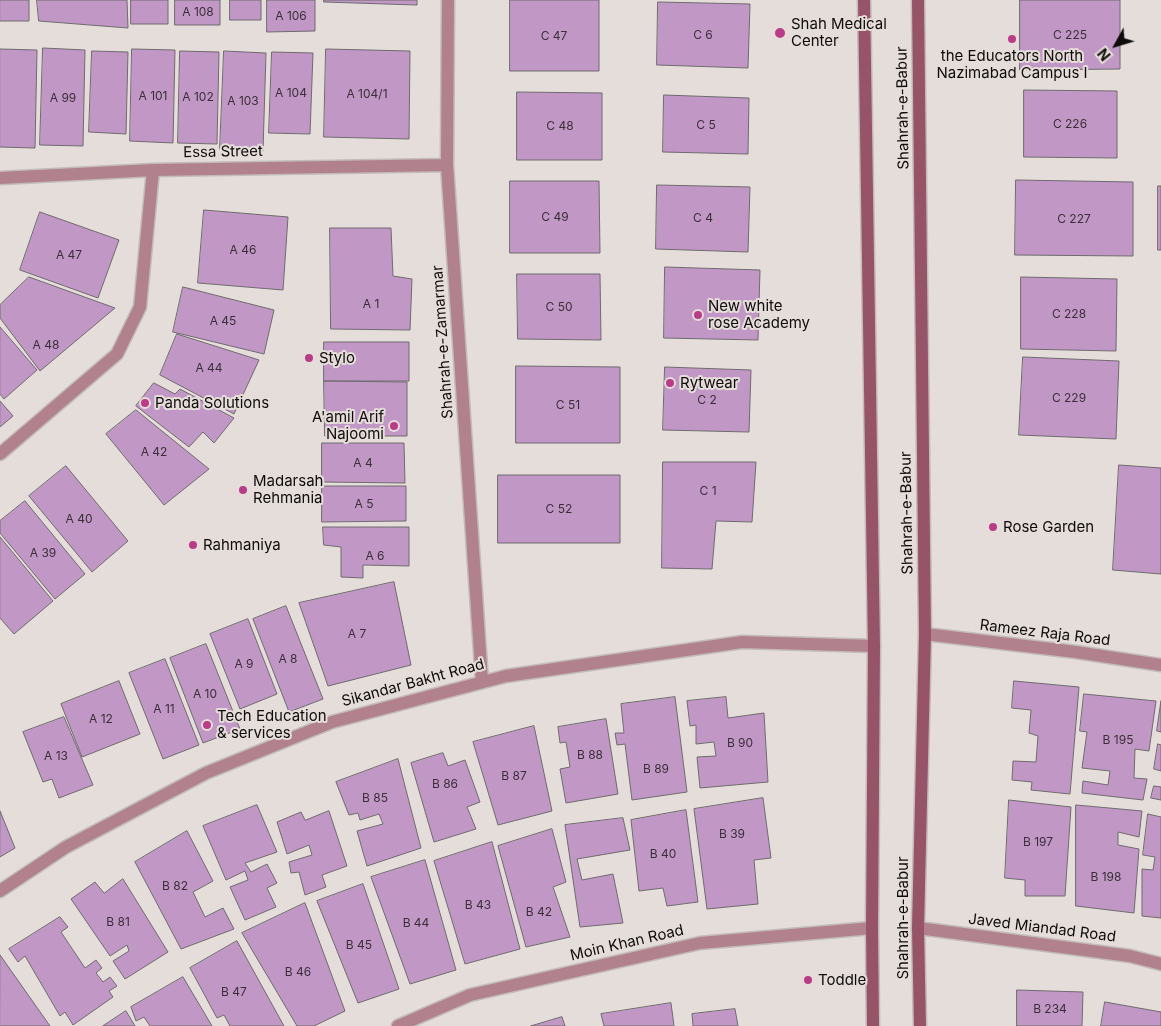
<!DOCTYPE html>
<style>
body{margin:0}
#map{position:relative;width:1161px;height:1026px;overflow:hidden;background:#e5ddd9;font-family:Inter,sans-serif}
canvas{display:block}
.north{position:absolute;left:1091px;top:20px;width:50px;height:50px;-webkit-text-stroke:4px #e5ddd9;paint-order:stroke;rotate:231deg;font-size:14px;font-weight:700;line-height:20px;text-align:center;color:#0e0b0a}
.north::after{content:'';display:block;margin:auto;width:18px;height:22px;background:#0e0b0a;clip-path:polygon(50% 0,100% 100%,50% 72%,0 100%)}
</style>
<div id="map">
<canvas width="1161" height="1026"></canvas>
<div class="north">N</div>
</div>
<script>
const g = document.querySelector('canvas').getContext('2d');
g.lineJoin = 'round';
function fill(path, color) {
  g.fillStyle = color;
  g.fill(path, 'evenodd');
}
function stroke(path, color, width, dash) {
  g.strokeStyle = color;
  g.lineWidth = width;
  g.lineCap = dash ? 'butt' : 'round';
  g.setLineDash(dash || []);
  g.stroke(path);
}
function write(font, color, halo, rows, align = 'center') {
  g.font = font + ' Inter,sans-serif';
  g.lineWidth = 4;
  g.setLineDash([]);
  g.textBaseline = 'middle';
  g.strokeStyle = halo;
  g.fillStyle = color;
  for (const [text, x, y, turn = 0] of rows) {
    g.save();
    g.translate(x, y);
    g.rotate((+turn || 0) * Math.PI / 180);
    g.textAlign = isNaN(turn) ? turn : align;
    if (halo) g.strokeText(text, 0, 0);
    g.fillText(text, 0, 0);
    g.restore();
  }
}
const building = new Path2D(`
 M0,0H29V21H0Z
 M37,0H127L128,28L39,21Z
 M131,0H168V24H131Z
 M175,0H220V25H175Z
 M230,0H261V20H230Z
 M267,0H315V31L267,32Z
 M324,0H417V5L324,2Z
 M510,0H599V71H510Z
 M1020,0H1120V69L1020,70Z
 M658,2L750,4L748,68L657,65Z
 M43,48L85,50L83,146L40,145Z
 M0,49L37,50L35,148L0,147Z
 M132,49L175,50L173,143L130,141Z
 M326,49L410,51L409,139L324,137Z
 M92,51L128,52L126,134L89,132Z
 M180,51L219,52L217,144L178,143Z
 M224,51L266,53L263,151L220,149Z
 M272,52L313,53L310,134L269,133Z
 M1024,90L1117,91V158L1024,157Z
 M517,92L602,93V160H517Z
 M664,95L749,98L748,154L663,152Z
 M1016,180L1133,182V256L1015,255Z
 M510,181H599L600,253H510Z
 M657,185L750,187L748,252L656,249Z
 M1158,186H1161V250H1158Z
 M204,210L288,217L283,290L198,283Z
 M40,212L119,240L98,298L20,270Z
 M330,228H391L393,276L412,279L410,330L331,329Z
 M665,267L760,270L758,340L664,338Z
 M517,274H600L601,340L518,339Z
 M29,277L115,308L40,371L0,318V305Z
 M1021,277L1117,279L1116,351L1021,349Z
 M183,287L274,310L264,354L173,332Z
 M0,327L37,370L4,399L0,394Z
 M177,334L259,360L234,414L160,375Z
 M324,342H409V381H324Z
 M1023,357L1119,361L1116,439L1019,435Z
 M516,366L620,367V443H516Z
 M665,367L751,370L749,432L663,430Z
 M324,381L407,382V436H325Z
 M154,383L175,394L180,389L234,418L214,443L203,432L189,447L136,406Z
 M0,401L13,416L0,427Z
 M136,410L209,469L164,505L106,434Z
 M322,443H404L405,483L322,482Z
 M663,462H756L752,522L716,521L712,569L662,568Z
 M1119,465L1161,468V574L1113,570Z
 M66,466L128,541L92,572L29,496Z
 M498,475H620V543H498Z
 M322,486H406V521L322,522Z
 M25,501L85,574L55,599L0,533V521Z
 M323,527H409V566L363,565V578L341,577V547L324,545Z
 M0,537L53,601L14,634L0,618Z
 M394,582L411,665L328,686L299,603Z
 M286,606L323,699L289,712L253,619Z
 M248,619L277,694L240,709L210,634Z
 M206,644L240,729L203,743L170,658Z
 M165,659L199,745L163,759L129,673Z
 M119,681L140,734L82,757L61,704Z
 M1014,681L1079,687L1070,794L1031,790L1032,782L1012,780L1013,761L1036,762L1038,736L1029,733L1031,710L1012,708Z
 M1084,694L1156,701L1149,751L1135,749L1134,778L1147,779L1143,800L1082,793L1083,781L1108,785L1110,771L1082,768L1087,732L1080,731Z
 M675,697L687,792L632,800L625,744L617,745L615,733H624L621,704Z
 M726,697L728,718L764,713L768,782L700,788L697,757L716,756L714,742L696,744V725L690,726L687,701Z
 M1161,701V732L1157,731Z
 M64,717L93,785L59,798L52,779L43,782L23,732Z
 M606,719L618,794L566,803L560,769L570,767L566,742L560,743L558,727Z
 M534,726L552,811L498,825L473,742Z
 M1158,744L1161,745V771L1154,769Z
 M443,753L448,766L465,760L480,802L467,807L476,829L434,842L411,763Z
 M398,759L421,848L367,866L357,831L383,824L379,814L360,820L358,813L349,815L336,782Z
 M1154,786L1161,787V800L1151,798Z
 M763,798L771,858L754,860L758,904L707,909L694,809Z
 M1009,800L1071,807L1065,896H1025V880L1005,878Z
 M257,805L277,852L245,863L251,872L267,864L277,883L267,888L276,907L245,920L230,887L248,880L245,871L226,880L203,826Z
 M1076,805L1142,811L1139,837L1118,832V845L1139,849L1134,913L1076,906Z
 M686,810L698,902L667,906L663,888L639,891L631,820Z
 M0,811L15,848L0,857Z
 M329,811L347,866L322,875L326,887L305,895L299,872L291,873L289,862L312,855L309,845L287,854L277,822L301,812L305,820Z
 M1148,814L1161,817V918L1142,916V869L1153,870L1155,857L1143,855Z
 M623,818L630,850L577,859L582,880L613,874L623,923L580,927L565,825Z
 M552,829L566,882L553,887L570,937L526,947L498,846Z
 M187,831L213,881L193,892L205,917L223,908L234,929L181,949L135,862Z
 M492,842L520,949L465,964L434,861Z
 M425,860L456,970L410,984L371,877Z
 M123,879L168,952L125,979L113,961L129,951L127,945L110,956L71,899L95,882L104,893Z
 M363,884L399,989L358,1003L317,901Z
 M305,903L345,1011L314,1026H297L242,933Z
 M60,917L68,927L61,932L85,968L96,960L102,968L96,973L103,982L110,977L117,986L109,991L113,997L73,1025L65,1012L60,1016L25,956L18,962L9,949Z
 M237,941L284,1026H230L224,1015L217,1018L190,968Z
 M0,955L50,1026H0Z
 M183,977L212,1026H150L144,1017L136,1021L131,1007Z
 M1017,990L1083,992L1082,1026H1017Z
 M1105,1002L1161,1012V1026H1101Z
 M671,1003L674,1026H604L601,1014Z
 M735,1009L738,1026H693L692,1014Z
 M126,1011L135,1026H103Z
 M562,1017L565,1026H531Z`);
fill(building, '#c198c5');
stroke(building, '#6f6a6f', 1);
const street = new Path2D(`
 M448,0L447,165L482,682
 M0,178L153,170L447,165
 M0,454L117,354L140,307L153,170
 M925,634L1076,652L1161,665
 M0,891L66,847L206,773L332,722L506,676L742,642L874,646
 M918,928L1130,956L1161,964
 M398,1026L470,995L700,943L872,928`);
const secondary = new Path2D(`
 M864,0L874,646L872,928L873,1026
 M918,0L925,634L918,928L920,1026`);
stroke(street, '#c3bbb8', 15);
stroke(secondary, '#c3bbb8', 15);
stroke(street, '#b1818e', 12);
stroke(secondary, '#975367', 12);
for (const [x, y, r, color] of [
 [780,33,6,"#ba3b88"],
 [1012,39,5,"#ba3b88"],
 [698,315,5,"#ba3b88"],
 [309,358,5,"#ba3b88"],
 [670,383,5,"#ba3b88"],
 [145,403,5,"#ba3b88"],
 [394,426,5,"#ba3b88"],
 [243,490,5,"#ba3b88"],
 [993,527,5,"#ba3b88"],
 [193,545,5,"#ba3b88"],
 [207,725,5,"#ba3b88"],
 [808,980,5,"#ba3b88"]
]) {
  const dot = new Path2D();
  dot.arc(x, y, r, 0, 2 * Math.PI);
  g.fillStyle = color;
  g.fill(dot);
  stroke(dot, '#e5ddd9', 2);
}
write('12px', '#3b2e39', null, [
 ["A 108",198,12],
 ["A 106",291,16],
 ["C 6",703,35],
 ["C 225",1070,35],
 ["C 47",554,36],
 ["A 104",291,93],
 ["A 104/1",367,94],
 ["A 101",153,96],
 ["A 102",198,97],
 ["A 99",63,98],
 ["A 103",243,101],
 ["C 226",1070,124],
 ["C 5",706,125],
 ["C 48",560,126],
 ["C 49",555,217],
 ["C 4",703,218],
 ["C 227",1074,219],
 ["A 46",243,250],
 ["A 47",69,255],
 ["A 1",371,304],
 ["C 50",559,307],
 ["C 228",1069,314],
 ["A 45",223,321],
 ["A 48",46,345],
 ["A 44",209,368],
 ["C 229",1069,398],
 ["C 2",707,400],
 ["C 51",568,405],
 ["A 42",154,452],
 ["A 4",363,463],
 ["C 1",708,491],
 ["A 5",364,504],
 ["C 52",559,509],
 ["A 40",79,519],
 ["A 39",43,553],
 ["A 6",375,556],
 ["A 7",357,634],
 ["A 8",288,659],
 ["A 9",244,664],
 ["A 10",205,694],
 ["A 11",164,709],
 ["A 12",101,719],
 ["B 195",1118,740],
 ["B 90",740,743],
 ["B 88",590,755],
 ["A 13",56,756],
 ["B 89",656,769],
 ["B 87",514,776],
 ["B 86",445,784],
 ["B 85",375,798],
 ["B 39",732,834],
 ["B 197",1038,842],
 ["B 40",663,854],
 ["B 198",1106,877],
 ["B 82",175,886],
 ["B 43",478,905],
 ["B 42",539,912],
 ["B 81",118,922],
 ["B 44",416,923],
 ["B 45",359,945],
 ["B 46",298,972],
 ["B 47",234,992],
 ["B 234",1050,1009]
]);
write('15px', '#0e0b0a', '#e5ddd9', [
 ["Shah Medical",791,24],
 ["Center",791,41],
 ["the Educators North",1012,56,"center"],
 ["Nazimabad Campus I",1012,73,"center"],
 ["New white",708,306],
 ["rose Academy",708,323],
 ["Stylo",319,358],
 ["Rytwear",680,383],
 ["Panda Solutions",155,403],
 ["A'amil Arif",384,417,"right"],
 ["Najoomi",384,434,"right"],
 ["Madarsah",253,481],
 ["Rehmania",253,498],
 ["Rose Garden",1003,527],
 ["Rahmaniya",203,545],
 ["Tech Education",217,716],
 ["& services",217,733],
 ["Toddle",818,980]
], 'left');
write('15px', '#0e0b0a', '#e5ddd9', [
 ["Shahrah-e-Babur",903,108,-91],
 ["Essa Street",223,152,-1],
 ["Shahrah-e-Zamarmar",443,342,-94],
 ["Shahrah-e-Babur",907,513,-91],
 ["Rameez Raja Road",1045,633,7],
 ["Sikandar Bakht Road",413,683,-15],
 ["Shahrah-e-Babur",903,918,-90],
 ["Javed Miandad Road",1042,928,7],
 ["Moin Khan Road",627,943,-13]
]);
</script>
